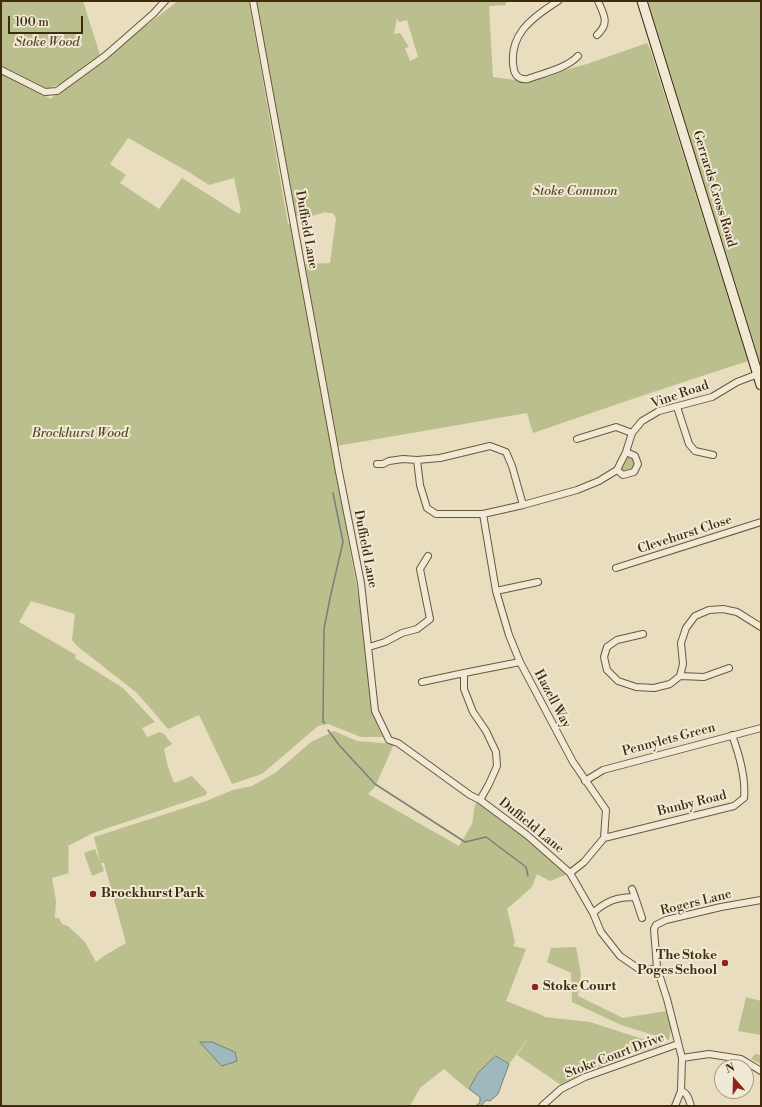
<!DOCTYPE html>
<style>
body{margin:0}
#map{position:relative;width:762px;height:1107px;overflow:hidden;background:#e8ddbe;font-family:"Libre Bodoni",serif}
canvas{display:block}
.frame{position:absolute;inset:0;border:2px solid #402b0f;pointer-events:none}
.north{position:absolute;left:714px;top:1059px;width:40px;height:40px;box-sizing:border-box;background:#f0e9d5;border:1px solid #aa9d86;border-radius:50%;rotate:340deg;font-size:11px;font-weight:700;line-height:16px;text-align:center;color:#402b0f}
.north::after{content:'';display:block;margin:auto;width:14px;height:18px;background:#8f2418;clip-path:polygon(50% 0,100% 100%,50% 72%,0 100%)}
.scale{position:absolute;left:8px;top:16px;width:75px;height:18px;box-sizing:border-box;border:2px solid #402b0f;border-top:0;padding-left:5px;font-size:12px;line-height:14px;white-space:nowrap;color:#402b0f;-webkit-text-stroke:3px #f0e9d5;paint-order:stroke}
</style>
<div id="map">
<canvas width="762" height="1107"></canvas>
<div class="frame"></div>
<div class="north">N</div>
<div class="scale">100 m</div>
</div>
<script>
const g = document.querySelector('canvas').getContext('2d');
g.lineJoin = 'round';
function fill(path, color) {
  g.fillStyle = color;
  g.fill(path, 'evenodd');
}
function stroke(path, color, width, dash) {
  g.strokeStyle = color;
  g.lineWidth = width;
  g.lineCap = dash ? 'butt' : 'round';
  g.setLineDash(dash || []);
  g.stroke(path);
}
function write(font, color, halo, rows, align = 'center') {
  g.font = font + ' "Libre Bodoni",serif';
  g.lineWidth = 4;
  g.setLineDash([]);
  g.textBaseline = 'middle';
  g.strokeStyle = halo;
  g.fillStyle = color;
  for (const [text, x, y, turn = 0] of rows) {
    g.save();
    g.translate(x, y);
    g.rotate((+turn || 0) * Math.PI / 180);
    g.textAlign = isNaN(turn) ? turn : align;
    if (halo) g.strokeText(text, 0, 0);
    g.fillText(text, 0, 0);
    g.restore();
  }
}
fill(new Path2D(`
 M1,1H83L100,55L64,83L46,89L1,67Z
 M178,1H249L288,224H292L311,339L335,453L347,534L365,631L370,703L376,722L383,737H361L328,724L318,726L262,774L232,784L199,715L168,729L137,693L77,646L72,640L75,614L31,601L19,622L76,655L75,658L123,688L155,722L142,728L147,737L160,732L164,734L172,744L164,749L168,767L174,783L192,776L207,792L206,795L93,833L68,846C70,855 67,864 69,873L52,878L56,901L55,918H59L62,924L68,926L85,942L96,962L104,956L126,943L104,863H101L104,871L92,876L84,853L95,849L100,861L94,837L206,801L233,790L252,786L275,773L311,742L334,731L357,741L394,744L375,787L368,794L459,846L472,824L475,805L478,801L526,836L568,874L550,881L537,874L532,887L507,909L515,942L513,946L526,949L506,1001L544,1016V1017L590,1022L661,1045L617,1059L561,1085L517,1055L531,1035L509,1064L496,1056L478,1073L469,1089L466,1088L444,1069L420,1088L410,1106H1V73L42,93L50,99ZM128,138L187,171L209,185L234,178L241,210L239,214L182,178L159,209L120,183L126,175L110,164Z
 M256,1H506V5L489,6L493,77L523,81L587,64L647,43L650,49L748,361L644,395L533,433L527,413L337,446L305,264L330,263L336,218L333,213H327L326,212L311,216L308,215L295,216ZM397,18L399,22L407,20L418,57L410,61L405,48L409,47L400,33L394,34Z
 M647,1H761V370L759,365Z
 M631,456L635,463L634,468L627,473L622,471L620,467L626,457Z
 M576,947L581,974L578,996L623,1018L666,1011L671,1029L669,1040L621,1025L572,1002L571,973L547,962L551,948Z
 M746,997L761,1001V1035L738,1031Z
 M755,1054L761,1055V1064L751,1059Z`), '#bbbf8e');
const water = new Path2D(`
 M200,1042H212L235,1052L237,1061L222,1066Z
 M496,1056L509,1064L498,1094L490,1101L486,1100L481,1106H476L480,1102V1097L469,1089L478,1073Z`);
fill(water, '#9eb8be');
stroke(water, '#788078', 1);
stroke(new Path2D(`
 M325,723L323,722L324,629L330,598L343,542L333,493
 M328,730L339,745L375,784L465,842L486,837L526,867L528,876`), '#788078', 1.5);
const street = new Path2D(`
 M253,1L339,472L361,583L375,711L389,740L398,743L470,795L480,800L527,835L570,873L593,913L601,932L620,956L639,969L649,970L657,968
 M558,1C531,18 507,36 514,70C516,78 522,80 528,79C544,73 567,68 578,56
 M597,35C610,23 604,15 598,1
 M1,70L45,92L57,91L105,56L153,14L165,1
 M677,407L689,444L695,451L713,455
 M577,439L616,427L632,433
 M417,460L420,485L427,508L436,514H483L523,505L577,490L599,481L617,470L626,452L632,433L642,421L659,411L712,397L737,382L758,374
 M377,464H383L389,461L403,459L417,460L440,458L490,446L506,452L512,466L523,505
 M617,470L623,475L634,472L638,464L635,456L626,452
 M483,514L496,591L509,635L520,662L573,762L606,810L604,838L584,862L570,873
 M616,568L761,522
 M496,591L538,582
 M643,634L617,640L607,647L604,657L607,670L618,681L636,687L654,688L670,684L680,676L683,664L681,643L686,628L695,616L709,610L723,609L737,612L761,627
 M369,647L385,642L402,633L417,629L430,619L420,569L428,556
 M464,673V689L473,712L486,731L496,752L497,766L489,784L480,800
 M680,676L704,677L729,668
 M422,682L464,673L520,662
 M585,781L603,770L761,728
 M604,838L734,806L744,798C746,778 739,754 732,735
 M632,889L635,897
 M593,913C606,901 617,897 635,897L642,918
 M682,1058L709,1054L741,1059L761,1071
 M542,1106L561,1089L585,1077L678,1044
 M675,1106L681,1091
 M691,1106C689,1100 688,1093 681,1091L682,1058L667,999L657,968L654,929L656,925L666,920L721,907L761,900`);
const secondary = new Path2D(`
 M642,1L761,385`);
stroke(street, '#6a583b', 8);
stroke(secondary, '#402b0f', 11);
stroke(street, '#f0e9d5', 6);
stroke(secondary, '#f0e9d5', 9);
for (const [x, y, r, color] of [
 [93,894,4,"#8f2418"],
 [725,963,4,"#8f2418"],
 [535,987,4,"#8f2418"]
]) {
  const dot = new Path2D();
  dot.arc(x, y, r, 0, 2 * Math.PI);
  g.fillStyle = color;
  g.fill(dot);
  stroke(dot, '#f0e9d5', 1.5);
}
write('italic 13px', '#594928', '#f0e9d5', [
 ["Stoke Wood",47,43],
 ["Stoke Common",575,192],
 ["Brockhurst Wood",80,434]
]);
write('13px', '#402b0f', '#f0e9d5', [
 ["Gerrards Cross Road",714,189,73],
 ["Duffield Lane",306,230,80],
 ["Vine Road",680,395,-19],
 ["Clevehurst Close",685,535,-18],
 ["Duffield Lane",365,549,79],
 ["Hazell Way",552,699,62],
 ["Pennylets Green",669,740,-15],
 ["Bunby Road",692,804,-14],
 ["Duffield Lane",531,826,39],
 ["Rogers Lane",696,903,-14],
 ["Stoke Court Drive",615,1056,-21]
]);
write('bold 13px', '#402b0f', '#f0e9d5', [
 ["Brockhurst Park",101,894],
 ["The Stoke",717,956,"right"],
 ["Poges School",717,971,"right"],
 ["Stoke Court",543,987]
], 'left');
</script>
